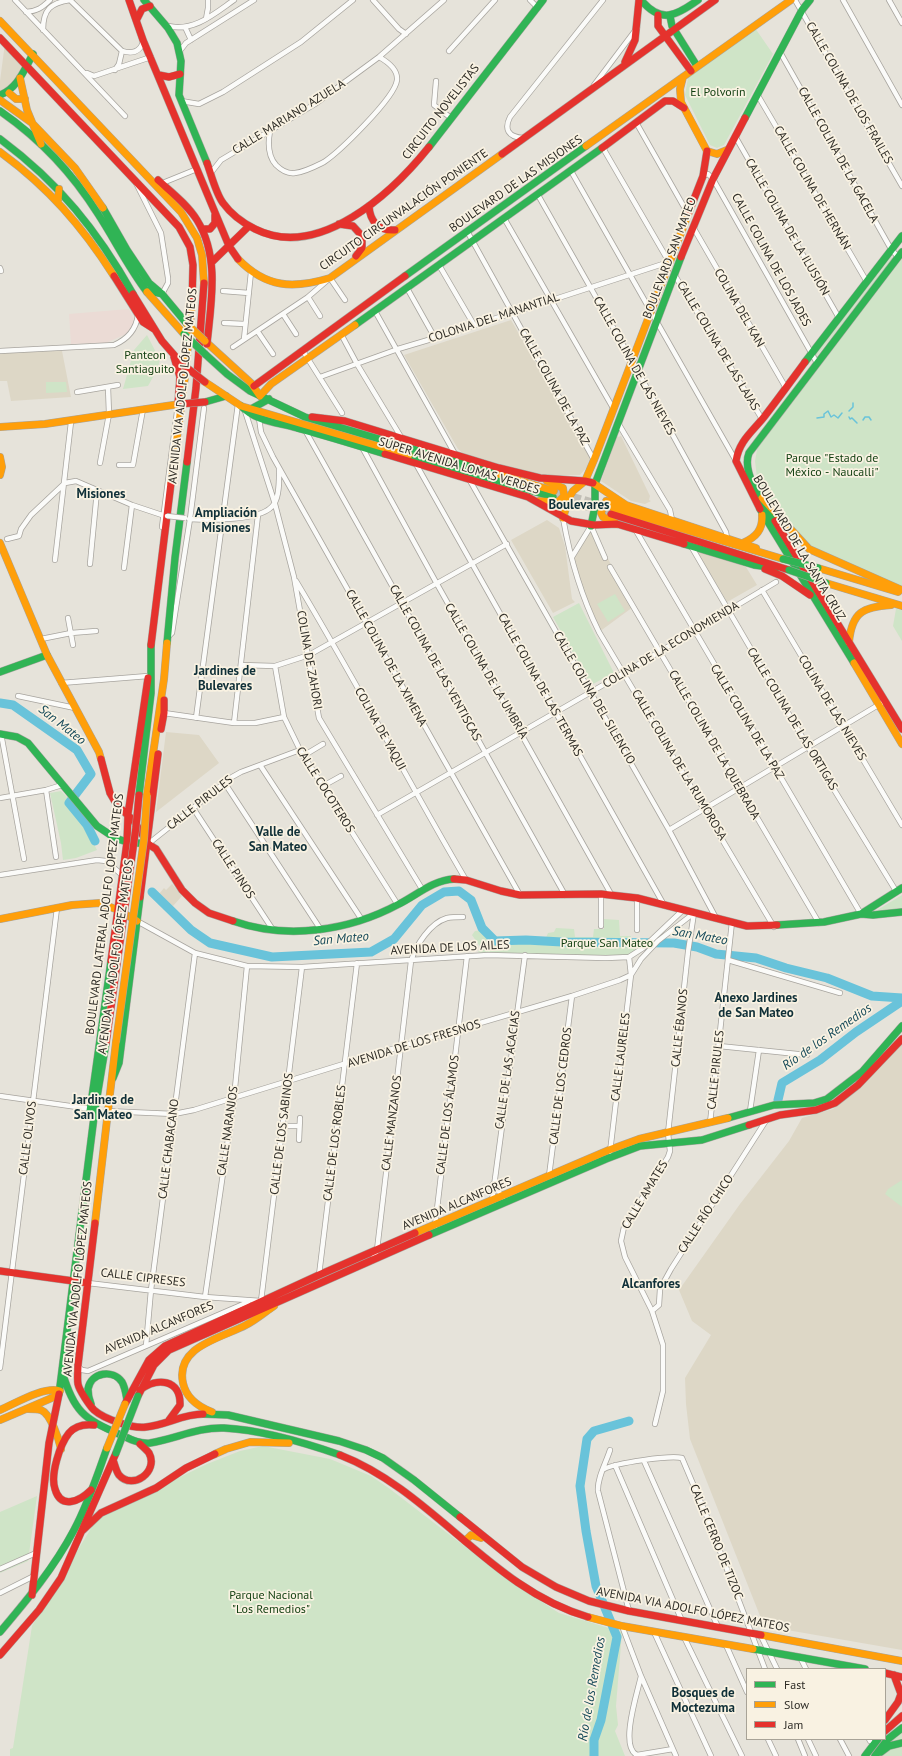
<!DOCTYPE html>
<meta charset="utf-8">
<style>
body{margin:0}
#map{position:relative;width:902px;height:1756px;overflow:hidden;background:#e6e3da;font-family:"PT Sans",sans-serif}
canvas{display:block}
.legend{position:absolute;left:746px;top:1668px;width:140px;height:72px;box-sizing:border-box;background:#f9f2e2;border:1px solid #a8a397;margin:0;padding:5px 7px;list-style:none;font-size:12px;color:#2e2c26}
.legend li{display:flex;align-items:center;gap:8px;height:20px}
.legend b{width:20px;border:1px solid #a8a397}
</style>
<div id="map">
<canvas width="902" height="1756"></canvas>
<ul class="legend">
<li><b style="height:5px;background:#30b455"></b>Fast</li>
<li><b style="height:5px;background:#ff9f0a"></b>Slow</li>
<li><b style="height:5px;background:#e5322d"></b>Jam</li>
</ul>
</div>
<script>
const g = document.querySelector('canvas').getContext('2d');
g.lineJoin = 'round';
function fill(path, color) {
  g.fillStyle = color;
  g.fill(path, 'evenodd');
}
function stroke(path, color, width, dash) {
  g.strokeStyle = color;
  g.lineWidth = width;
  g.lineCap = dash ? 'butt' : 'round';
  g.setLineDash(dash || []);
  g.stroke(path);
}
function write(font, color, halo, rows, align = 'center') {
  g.font = font + ' "PT Sans",sans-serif';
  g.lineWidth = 3.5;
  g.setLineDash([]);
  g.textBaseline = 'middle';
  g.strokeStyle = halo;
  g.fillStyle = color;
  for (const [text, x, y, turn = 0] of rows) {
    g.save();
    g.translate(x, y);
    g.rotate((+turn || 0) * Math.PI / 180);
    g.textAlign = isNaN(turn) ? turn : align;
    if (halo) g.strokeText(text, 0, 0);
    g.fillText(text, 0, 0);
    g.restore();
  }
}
fill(new Path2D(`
 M5,43L26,64L20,76L0,95V81Z
 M511,320L591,458L588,466L580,475L541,476L465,455L458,449L404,355Z
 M62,351L71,397L11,401L7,381H0V352Z
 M617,436L618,437L621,436L650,496L649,500L651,501L645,504L631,501L601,481Z
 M547,520L559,528L565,546L572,599L575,602L553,613L511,540Z
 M591,526L633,607L599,632L572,557Z
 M698,548L746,567L757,585L727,602L696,551Z
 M166,732L199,735L219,763L156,812Z
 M172,884L182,896L173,906L159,894L164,888L166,890Z
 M902,1039V1650L764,1626L690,1439L686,1404L685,1378L711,1335L692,1321L679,1290L740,1204L789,1141L802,1118L833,1109Z`), '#ddd7c6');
fill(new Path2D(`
 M129,309L134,321L133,326L126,334L106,343L71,344L69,314Z`), '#ebdbd5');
fill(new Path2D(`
 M755,28L773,54L724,145L717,148L710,145L685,95L688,78Z
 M902,256V588L815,551L784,520L757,478L755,461L758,444L780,418Z
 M891,257L893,259L816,357L815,354Z
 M147,335L160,360L157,370L148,386L123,389L134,350Z
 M46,382H66L67,392L46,393Z
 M615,594L625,611L608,622L597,604Z
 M579,603L614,673L591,685L553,617Z
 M896,609L902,610V641L893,626Z
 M61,791L70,800L69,804L87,831L97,850L76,858L63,860L61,843L50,793Z
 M902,895V910L874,912Z
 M604,919L619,920L620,936H631L630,941L644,943L629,957L488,955L478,952L481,948L472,935L475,931L482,930L494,943L524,939L545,940L548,933L554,932L556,928L574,929L575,937H593L594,929H604Z
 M902,1180V1207L885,1194L888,1189Z
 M263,1446L330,1459L371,1476L390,1489L511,1582L559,1613L622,1632L616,1706L618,1725L615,1731L625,1756H10V1749L13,1748L32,1626L93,1525L104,1515L150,1494L174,1480L207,1464L240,1451Z
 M37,1496L28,1561L0,1573V1512Z
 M902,1731V1756H880L892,1739Z`), '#cfe4c7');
stroke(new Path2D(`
 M849,411L853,407V403
 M849,417L850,419L852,418L857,423
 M817,418L824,417V414L828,411L831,417L834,415L838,418L842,413
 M863,420L865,417H869L871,420`), '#69c3da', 1.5);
stroke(new Path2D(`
 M0,703L13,705L77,750L91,774L69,803L87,825L95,841
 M152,892L191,930L210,943L272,957L371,952L394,939L422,905L444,892L459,891L471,900L482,928L495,941L526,940L562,942L674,943L697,947L716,954L756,958L786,968L827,978L872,996L902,998
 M778,1100L782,1083L820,1060L856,1032L902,1001
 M594,1756V1740L601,1720L617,1637L596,1586L586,1531L580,1486L587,1439L594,1431L629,1421`), '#69c3da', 9);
stroke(new Path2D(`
 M554,491L613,508
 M553,497L611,514`), '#c1beb6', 7, [7, 3.5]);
const street = new Path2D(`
 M15,0L125,116
 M70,0L122,51C132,54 140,52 143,42
 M373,0L399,29L406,34
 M530,0L538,8
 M795,0L902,186
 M843,0L902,105
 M889,0L902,23
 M26,12C37,11 42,8 50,0
 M206,19L208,8V0
 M168,26C194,32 214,14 234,0
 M185,27L191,40
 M43,30C43,9 51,3 70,0
 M449,51L495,0
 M179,52L186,43L254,0
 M780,52L891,249L898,257
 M115,70L119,64L122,51
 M87,73L94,76L151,57
 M436,81L434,105L451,118
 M594,85L637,28
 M757,94L867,282
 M181,101L199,104L223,92L301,42L353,0
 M637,124L688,214
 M270,131C268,142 268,156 276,165C282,171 288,174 295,173C305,172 316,166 324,162C339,152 395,98 397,80C398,69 388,62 379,57
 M735,136L839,318
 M523,138C508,137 504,129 510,117L603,0
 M571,171L736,461
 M210,174L221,160L315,104L379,57L444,0
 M703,176L708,174L713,179L817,363
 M165,182L197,169
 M136,183L161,233L168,278V283L162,294
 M538,195L631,359L726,532L727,538
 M504,218L613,408
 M693,227L786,388
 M467,231L594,460
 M439,265L474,325
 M0,268L1,271
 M674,274L762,419
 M407,288L435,338
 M223,291L249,293
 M308,297L320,316
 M375,311L455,454
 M283,314L296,334
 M224,323L245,324
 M258,332L273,354
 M341,334L357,364L401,437
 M244,339L251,272
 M233,347L308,297L330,278L345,300
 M0,351L114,345C128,339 136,330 138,315
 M303,351L342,413
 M320,377L398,349L435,338L669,262L603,148
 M77,392L118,385
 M245,411L275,504L294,577L319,718L422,889
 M259,418L261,432L273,457L520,895
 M618,423L670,510L672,520
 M305,430L565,895
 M362,447L437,584L611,894
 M100,463L109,414L108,387
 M416,464L664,905
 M119,465H133L143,409
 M469,479L669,830L716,918
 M563,518C570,558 581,596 599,632L774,927
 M189,519C207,520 263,522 274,504C280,495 279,478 279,468
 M591,526L605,558
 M162,527L178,404
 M635,529L861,914
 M7,539L19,536L21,529L31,515L65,483L76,481L132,505L165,516
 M691,546L808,747L896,891
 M572,557L591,526
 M55,560L71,422
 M90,564L97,491
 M610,567L819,923
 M124,568L132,505
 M296,581C355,679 408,781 466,880
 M762,590L902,825
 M68,618L73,645
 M168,637L172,633L190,519L204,408
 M41,639L71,633L96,631
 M241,665L275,666L309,655L507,544
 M275,666L284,717L300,750L398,905
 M61,683L148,676
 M18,696L75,708
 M164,713L234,723H255L284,717
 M196,718L238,404
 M234,723L258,515
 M0,736L2,739L24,859
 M303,756L323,744
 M260,765L362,920
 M224,782L321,930
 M323,786L341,776
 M46,790L56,857
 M0,798L46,790L62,785
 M193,808L273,930
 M377,815L624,673L776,582
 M669,830L885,701
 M148,844L232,777L241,772L300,750
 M0,875L97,860L106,861L122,875
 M137,921L195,953L247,966L302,967L488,955L606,958L629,957L643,948L683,910
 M601,926V894
 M637,930V898
 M728,960L840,993
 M719,1046L807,1055
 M0,1096L91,1109
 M106,1111L174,1114L194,1110L402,1046L572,996L620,980L631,975L641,959L658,941L694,913
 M750,1111L759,1050
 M710,1123L732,922
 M282,1126H299
 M299,1140L300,1118
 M610,1152L631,975L629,957
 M549,1176L572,996
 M493,1184L503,1197
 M492,1201L525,955
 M435,1226L467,956
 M372,1261L377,1250L411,961C416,945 430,923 447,918C452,917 458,917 463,917
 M319,1275L357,963
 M88,1283L205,1297L261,1301L302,967
 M205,1297L234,1098L247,966
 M652,1311L659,1305L660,1289L671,1269L767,1119
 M146,1346L151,1290L195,953
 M78,1366L82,1370L88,1371L248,1302
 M0,1368L57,908
 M655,1424L663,1391V1345L652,1311L625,1257L621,1241L624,1227L668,1157L670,1151L668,1133L688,952L694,913
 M610,1450C606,1463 597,1478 598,1491L629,1611
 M644,1461L718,1627
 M615,1465L682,1621
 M604,1469C616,1463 670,1455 682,1458L707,1517L765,1669
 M0,1569L36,1553
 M0,1593L34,1576
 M622,1626L641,1676L676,1756
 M654,1632L711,1756
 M761,1636L777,1669
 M684,1637L742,1756
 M726,1645L747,1692
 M800,1657L806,1669
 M641,1676C638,1691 619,1747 637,1755L673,1749
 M768,1739L776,1756
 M798,1739L805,1756
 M808,1739L816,1756
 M840,1739L849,1756
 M869,1739L870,1741`);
const fast = new Path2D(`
 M144,0L168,28L177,43L181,61L179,95L207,163
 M641,0C661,24 676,16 698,0
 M670,16L672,26L697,66
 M0,95C18,88 24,70 33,54
 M0,111C39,138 73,174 98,214C115,240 128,267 147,292
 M745,118L802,10L810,0
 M0,139C59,183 97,230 133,294
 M429,147L543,0
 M103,208L127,250L149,283L162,294L187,324
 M405,276L586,146
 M147,290L162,294
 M355,325L602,148
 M205,354L227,374L250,391L305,417L498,474
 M805,362L902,236
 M205,402L226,396
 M241,406C257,422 277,422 297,428C327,436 356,445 385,454
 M251,409L269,399
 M409,455L553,497
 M760,509L854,663
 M775,521C764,504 741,473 749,453L902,252
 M591,526L595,506V484L681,257
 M684,544L754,565L776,568
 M167,643L175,558L187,462
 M0,672L47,655
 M0,734L17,737L28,743L97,826L115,838L127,842L148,844
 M139,795L151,693V645
 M861,914L902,888
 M233,921C287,940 349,931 399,904C417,895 433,880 454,879
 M777,925L824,922L861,914L873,915L902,912
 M113,1078L119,1063L140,897
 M90,1111L111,961
 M728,1118L774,1105L814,1103L827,1099L862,1072L902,1026
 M429,1235L606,1159L640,1146L702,1140L749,1125
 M62,1372C75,1412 82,1418 121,1435C130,1439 139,1444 150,1443C175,1439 198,1427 224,1428C263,1430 303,1442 340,1455
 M59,1394L95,1109L106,1043
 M91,1404C89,1399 88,1394 88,1389C91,1372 113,1369 122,1382C125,1387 126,1394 127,1400
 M203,1414L228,1415L339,1441L366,1450L383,1458L414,1480L460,1517
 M0,1632C27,1600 54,1568 74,1530C88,1504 97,1476 107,1448
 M753,1649L865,1669
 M881,1752L889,1746L902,1743
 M865,1756L878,1739
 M875,1756L888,1739L902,1728`);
const slow = new Path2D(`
 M0,21L181,212L197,238L202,255L204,283
 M683,77L680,89L681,102L707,151L717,154L727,150
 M20,78L27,110L41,144
 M9,93L16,99H25
 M0,100L32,123L75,168L103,208
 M586,146L791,0
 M0,152C48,187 82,226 114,276
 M58,201L59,189
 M238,259C266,288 293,289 330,278L502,154
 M147,292L184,334
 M205,341L251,383L260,396L271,384L355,325
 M205,382L241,406L409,455
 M0,427L45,424L180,404
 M0,457L2,467L0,475
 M498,474L554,491
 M171,483L185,377L192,303
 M593,483L626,505L756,548
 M762,498L809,549L902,590
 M539,501L558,502L564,496L563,488L547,481
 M613,508L783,559
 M563,518L569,498L573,491L585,481L594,460L689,212
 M617,524L603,517L601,513L606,501L622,504
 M0,543L47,655L99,752L101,759
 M743,543C756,537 763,530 762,515
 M818,568L898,592
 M826,583L902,606
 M849,642C852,612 863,607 891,605
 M854,663L902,744
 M147,795L164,679L167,643
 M0,919L72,905L100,903L118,910L137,921
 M95,1223L116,1042
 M415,1233L609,1150L639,1139L728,1118
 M28,1409C32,1409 37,1409 41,1410C51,1414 59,1440 61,1449
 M0,1410C16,1403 44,1386 60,1391
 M212,1412C199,1407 186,1398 183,1383C175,1346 222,1338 246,1325C256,1320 265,1312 274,1306
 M0,1420L54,1397L59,1391
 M215,1454L226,1449L250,1442L289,1443
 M465,1541L471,1535L481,1538
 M588,1617L622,1626L753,1649
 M761,1635L902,1661`);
const jam = new Path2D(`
 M129,0L143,40L229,246L238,259
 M658,15V26L691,71
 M137,19L142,9L150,6
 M0,38L179,227L190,247L193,265L192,303
 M625,62L635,40L639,0
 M159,75L169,77L180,74
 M602,148L665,101H673L684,108
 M502,154L715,0
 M207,163C211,174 216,194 223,203C231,214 243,223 255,229C319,261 392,193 429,147
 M158,180C171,192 187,204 197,220C220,257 211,303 207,344
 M369,206C370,222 379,231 395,230
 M689,212L703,176L707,151
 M339,224L353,226L362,236V248L356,256
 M202,229H210L215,223V215
 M681,257L713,179L745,118
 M212,262L248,227
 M114,276L143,322L154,329
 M133,294L162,341L182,364
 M174,357L180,377L178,404
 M254,386L405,276
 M312,417L345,421L499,468L540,478L585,481L593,483
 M385,454L528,497L571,521L594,525L617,524L684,544
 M187,462L196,388L204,283
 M760,509L736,461C739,441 752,432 764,417C778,399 791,381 805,362
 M611,514L789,570
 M775,521L902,729
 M765,569L782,576L810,595
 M151,645L171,483
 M161,729L164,713V700
 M101,759L110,793L117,805L134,821L148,844L156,849L182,890L195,903L209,913L233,921
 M454,879L466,880L501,891L520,895L601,894L637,898L747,926L777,925
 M140,897L158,754
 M111,961L127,842L128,814L148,678
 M749,1125L780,1115L816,1110L835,1103L858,1085L902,1039
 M95,1223L78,1365C78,1371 77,1378 78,1384C79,1390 90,1406 94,1410C104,1419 133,1429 146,1427C166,1425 183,1414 203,1414
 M0,1271L88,1283
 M140,1390C157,1377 181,1379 180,1405L169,1420
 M138,1396L154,1365L169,1350L429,1235
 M125,1404L149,1360L165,1346L319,1275L415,1233
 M340,1455C433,1491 491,1589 588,1617
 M113,1460C115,1465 116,1471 119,1475C133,1491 159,1471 149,1453C147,1450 143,1447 140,1444
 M91,1490C80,1501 61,1510 55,1489C50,1475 60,1444 69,1433C75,1426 85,1424 94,1425
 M460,1517L522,1567L556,1587L589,1601L629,1611L761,1635
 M83,1530L101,1513L156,1488L186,1468L215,1454
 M32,1595L49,1443L59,1394
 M0,1655L39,1610L61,1578L116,1453
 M885,1673L902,1677
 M885,1720L898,1702L901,1694L894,1675
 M885,1731L902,1716`);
stroke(street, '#a7a49e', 6);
stroke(fast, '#a7a49e', 8);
stroke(slow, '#a7a49e', 8);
stroke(jam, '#a7a49e', 8);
stroke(street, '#fbfbf9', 4.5);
stroke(fast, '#30b455', 7);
stroke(slow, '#ff9f0a', 7);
stroke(jam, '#e5322d', 7);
const streetBridge = new Path2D(`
 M167,516L185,518`);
const fastBridge = new Path2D(`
 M184,334L205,354
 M783,559L818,568
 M789,570L826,583
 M116,1453L138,1396`);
const slowBridge = new Path2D(`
 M187,324L205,341
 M116,1042L144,839L147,795
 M107,1448L125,1404`);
const jamBridge = new Path2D(`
 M182,364L205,382
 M180,404L205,402
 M106,1043L136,827L139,795`);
stroke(streetBridge, '#a7a49e', 6, []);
stroke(fastBridge, '#a7a49e', 8, []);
stroke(slowBridge, '#a7a49e', 8, []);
stroke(jamBridge, '#a7a49e', 8, []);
stroke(streetBridge, '#fbfbf9', 4.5);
stroke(fastBridge, '#30b455', 7);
stroke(slowBridge, '#ff9f0a', 7);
stroke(jamBridge, '#e5322d', 7);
write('12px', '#0f3d0e', '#f9f2e2', [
 ["El Polvorín",718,93],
 ["Panteon",145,356],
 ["Santiaguito",145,370],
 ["Parque \"Estado de",832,459],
 ["México - Naucalli\"",832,473],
 ["Parque San Mateo",607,944],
 ["Parque Nacional",271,1596],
 ["\"Los Remedios\"",271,1610]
]);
write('12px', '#2e2c26', '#f9f2e2', [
 ["CALLE COLINA DE LOS FRAILES",849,93,60],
 ["CIRCUITO NOVELISTAS",441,112,-52],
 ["CALLE MARIANO AZUELA",289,117,-32],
 ["CALLE COLINA DE LA GACELA",838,155,61],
 ["BOULEVARD DE LAS MISIONES",516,184,-35],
 ["CALLE COLINA DE HERNÁN",812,188,60],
 ["CIRCUITO CIRCUNVALACIÓN PONIENTE",404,210,-35],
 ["CALLE COLINA DE LA ILUSIÓN",787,227,60],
 ["BOULEVARD SAN MATEO",670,258,-69],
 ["CALLE COLINA DE LOS JADES",771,260,61],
 ["COLINA DEL KAN",739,308,60],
 ["COLONIA DEL MANANTIAL",494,318,-18],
 ["CALLE COLINA DE LAS LAJAS",718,346,59],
 ["CALLE COLINA DE LAS NIEVES",634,366,61],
 ["AVENIDA VIA ADOLFO LÓPEZ MATEOS",183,386,-84],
 ["CALLE COLINA DE LA PAZ",554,387,61],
 ["SÚPER AVENIDA LOMAS VERDES",459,466,17],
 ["BOULEVARD DE LA SANTA CRUZ",799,548,59],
 ["COLINA DE LA ECONOMIENDA",671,645,-31],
 ["CALLE COLINA DE LA XIMENA",386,658,61],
 ["COLINA DE ZAHORI",309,660,80],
 ["CALLE COLINA DE LAS VENTISCAS",435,663,61],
 ["CALLE COLINA DE LA UMBRÍA",486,671,60],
 ["CALLE COLINA DE LAS TERMAS",540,685,61],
 ["CALLE COLINA DEL SILENCIO",594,698,60],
 ["COLINA DE LAS NIEVES",832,708,59],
 ["CALLE COLINA DE LAS ORTIGAS",792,719,59],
 ["CALLE COLINA DE LA PAZ",747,722,59],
 ["COLINA DE YAQUI",380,729,61],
 ["CALLE COLINA DE LA QUEBRADA",714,745,60],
 ["CALLE COLINA DE LA RUMOROSA",679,765,59],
 ["CALLE COCOTEROS",325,790,58],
 ["CALLE PIRULES",200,803,-38],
 ["CALLE PINOS",233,869,57],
 ["BOULEVARD LATERAL ADOLFO LOPEZ MATEOS",105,914,-83],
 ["AVENIDA DE LOS AILES",450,948,-3],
 ["AVENIDA VIA ADOLFO LÓPEZ MATEOS",116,957,-82],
 ["CALLE ÉBANOS",680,1028,-84],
 ["AVENIDA DE LOS FRESNOS",414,1044,-17],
 ["CALLE LAURELES",621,1057,-83],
 ["CALLE DE LAS ACACIAS",508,1070,-82],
 ["CALLE PIRULES",716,1070,-84],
 ["CALLE DE LOS CEDROS",561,1086,-83],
 ["CALLE DE LOS ÁLAMOS",448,1115,-83],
 ["CALLE MANZANOS",392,1123,-83],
 ["CALLE NARANJOS",228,1131,-82],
 ["CALLE DE LOS SABINOS",282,1134,-83],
 ["CALLE OLIVOS",28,1138,-83],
 ["CALLE DE LOS ROBLES",335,1143,-83],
 ["CALLE CHABACANO",169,1149,-83],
 ["CALLE AMATES",645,1195,-59],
 ["AVENIDA ALCANFORES",457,1204,-23],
 ["CALLE RÍO CHICO",706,1214,-57],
 ["CALLE CIPRESES",143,1278,7],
 ["AVENIDA VIA ADOLFO LÓPEZ MATEOS",78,1279,-84],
 ["AVENIDA ALCANFORES",159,1328,-23],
 ["CALLE CERRO DE TIZOC",716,1542,68],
 ["AVENIDA VIA ADOLFO LÓPEZ MATEOS",693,1610,11]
]);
write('bold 13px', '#103038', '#f9f2e2', [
 ["Misiones",101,494],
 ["Boulevares",579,505],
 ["Ampliación",226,513],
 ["Misiones",226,528],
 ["Jardines de",225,671],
 ["Bulevares",225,686],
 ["Valle de",278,832],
 ["San Mateo",278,847],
 ["Anexo Jardines",756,998],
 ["de San Mateo",756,1013],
 ["Jardines de",103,1100],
 ["San Mateo",103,1115],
 ["Alcanfores",651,1284],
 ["Bosques de",703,1693],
 ["Moctezuma",703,1708]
]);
write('italic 13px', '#154959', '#f9f2e2', [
 ["San Mateo",62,725,38],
 ["San Mateo",700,936,10],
 ["San Mateo",341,939,-5],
 ["Río de los Remedios",827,1037,-35],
 ["Río de los Remedios",592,1689,-80]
]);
</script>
